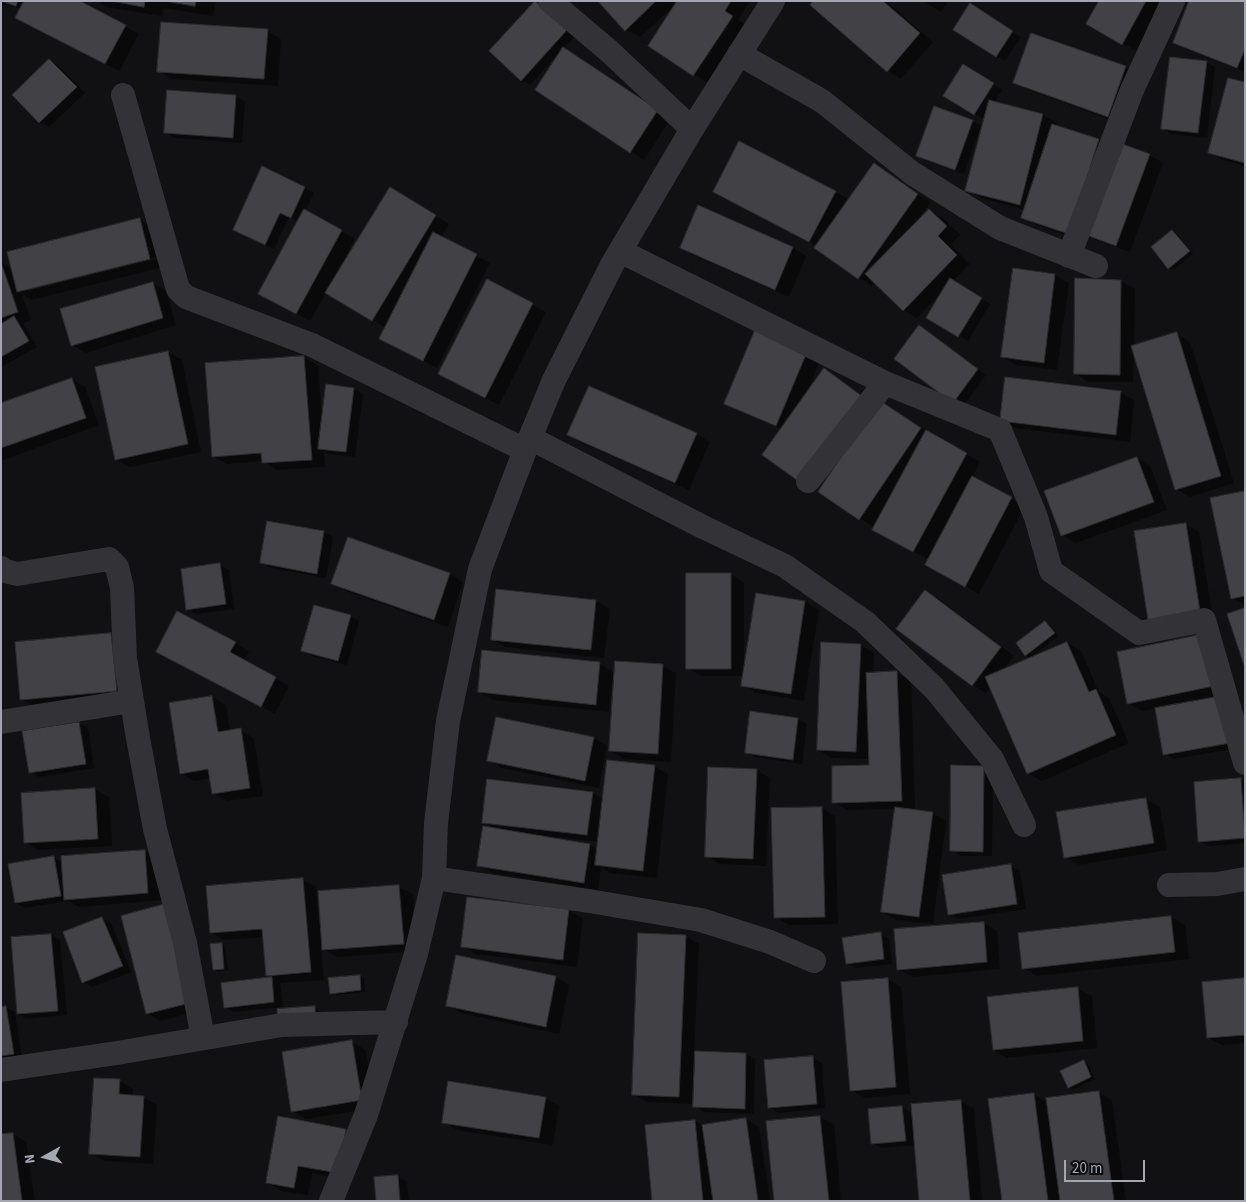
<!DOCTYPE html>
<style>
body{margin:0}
#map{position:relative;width:1246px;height:1202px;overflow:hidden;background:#111113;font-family:"Source Sans 3",sans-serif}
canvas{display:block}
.frame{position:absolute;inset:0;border:2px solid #a4a6b2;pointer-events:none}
.north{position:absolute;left:20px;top:1132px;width:50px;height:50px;-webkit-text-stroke:4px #0d0c0e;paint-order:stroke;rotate:263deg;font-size:14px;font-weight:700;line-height:20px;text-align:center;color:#a4a6b2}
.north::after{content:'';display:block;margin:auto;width:18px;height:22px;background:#a4a6b2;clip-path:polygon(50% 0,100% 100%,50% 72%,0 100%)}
.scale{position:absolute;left:1064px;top:1160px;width:81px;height:22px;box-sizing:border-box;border:2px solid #a4a6b2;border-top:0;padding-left:6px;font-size:15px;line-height:18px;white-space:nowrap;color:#a4a6b2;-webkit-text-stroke:4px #0d0c0e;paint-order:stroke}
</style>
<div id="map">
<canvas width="1246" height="1202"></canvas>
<div class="frame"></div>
<div class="north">N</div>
<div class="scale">20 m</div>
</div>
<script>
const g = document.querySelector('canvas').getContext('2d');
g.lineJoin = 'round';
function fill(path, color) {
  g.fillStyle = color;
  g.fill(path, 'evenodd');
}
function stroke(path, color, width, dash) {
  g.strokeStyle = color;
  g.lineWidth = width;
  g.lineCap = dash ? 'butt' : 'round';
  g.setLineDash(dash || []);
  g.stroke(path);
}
fill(new Path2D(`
 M1,1H78L139,34L119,71L30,25L21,9L1,4Z
 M97,1H216L213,16L163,8L162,16L106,7Z
 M599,1H750L738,20L746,25L708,83L650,46L676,4L640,37L626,30Z
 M815,1H886L933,42L901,79L888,71Z
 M923,1H948L941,12Z
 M1101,1H1164L1136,51L1088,23Z
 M1245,1V72L1188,50L1174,42Z
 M536,2L545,7L575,36L563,49L671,118L644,160L537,90L558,54L530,85L521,80Z
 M979,10L1021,37L1005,61L996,56Z
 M267,31L281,39L278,86L172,79L159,71Z
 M49,60L58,65L85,93L49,127L40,122Z
 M1206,62L1215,67L1207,138L1172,134L1163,129Z
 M1125,67L1139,75L1122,124L1029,90L1015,82Z
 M972,70L1002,90L994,102L1043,115L1057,123L1056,126L1099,140L1113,148L1149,155L1163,163L1130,252L1096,240L1085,233L1082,241L1037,225L1023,218L1025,210L981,198L967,190L985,120L945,95Z
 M1245,84V166L1223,160L1209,152Z
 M236,96L245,102L242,143L175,138L166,133Z
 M972,121L981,126L964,174L927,161L918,156Z
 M875,164L931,202L921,216L922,217L929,210L943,218L960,235L951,245L970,264L953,281L990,304L968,341L928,318L941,293L917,318L904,310L875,282L872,286L859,278L817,246L714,192H835L850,200Z
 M263,168L314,193L305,211L355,239L341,266L342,267L404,196L449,224L441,237L490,263L437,368L394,346L386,328L326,292L310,321L274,301L299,222L289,217L274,249L243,234Z
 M140,220L153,228L163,267L32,300L22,294L31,320L23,323L37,347L1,367V263L12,269ZM156,257V259L28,291V289Z
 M1173,231L1177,233L1193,254L1173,270L1169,268Z
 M681,248H793L806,256L789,297L695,256Z
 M1014,269L1055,275L1069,283L1057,370L1016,365L1002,357Z
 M1076,280L1121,281L1135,289L1134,347L1177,334L1190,342L1234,483L1190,497L1176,489L1134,352L1133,382H1089L1075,374Z
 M487,281L546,312L499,405L454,382Z
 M153,283L166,291L176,325L86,353L72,345Z
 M919,326L986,375L963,407L895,359Z
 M756,332L820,361L807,392L824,370L876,405L893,409L928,433L980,462L972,477L1025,506L979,594L926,564L929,560L874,529L875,528L820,492L847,449L846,448L816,490L802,482L782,429L739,411L726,403Z
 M168,352L182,360L201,452L130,467L116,459Z
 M304,358L318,365L322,420L327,385L354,389L363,394L355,457L329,454L324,451L325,467L277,470L263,461L227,464L213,456Z
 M71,379L85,387L99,425L1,461V405Z
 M1121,393L1134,400L1130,442L1015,428L1002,420Z
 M696,434L710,442L689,490L582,443L569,435Z
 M1137,458L1150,466L1167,510L1076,543L1062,535Z
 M1245,492V605L1232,598Z
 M268,522L324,532L333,537L326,578L271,568L262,563Z
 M1186,524L1199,532L1213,619L1163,627Z
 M348,538L450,574L463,582L448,627L346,591L333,583Z
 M220,565L229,570L234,609L196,614L187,609Z
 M730,574L744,582V668L757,594L805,602L819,610L804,701L757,693L743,685L744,676H701L688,668Z
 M497,591L596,601L610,609L604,658L506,647L492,639Z
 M925,592L939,599L1014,656L1002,671L1067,643L1081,651L1099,692L1109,698L1129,743L1042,781L1028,773L990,687L986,693L973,685L898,629Z
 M350,616L359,621L347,665L312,656L303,650Z
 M1046,622L1050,625L1058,636L1030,658L1026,655Z
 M111,634L125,642L130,698L35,707L21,699L16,643Z
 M1203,636L1227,694L1211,697L1212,699L1239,748L1174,759L1165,754L1156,708L1142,711L1128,703Z
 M235,643L249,651L244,661L289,686L275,714L172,659Z
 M860,645L874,653L873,674L897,673L911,681L915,808H908V810L932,813L946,821L933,924L896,920L882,912L896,809L847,810L834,802L871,766V759L832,758L818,750Z
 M483,652L600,664L615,673L663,666L676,673L671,762L624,759L611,751L615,684H612L609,712L493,700L479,692Z
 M212,697L226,705L230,731L240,730L254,738L263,796L227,801L213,793L211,778L194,781L181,773Z
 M751,712L798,719L807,724L802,764L755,757L746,752Z
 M79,723L88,728L94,768L39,777L30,772Z
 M594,738L607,746L599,788L502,768L488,760Z
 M654,766L668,774L657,878L610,873L601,867L598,890L492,873L478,865L496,830L483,822L592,793L604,799ZM557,837L599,842L598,850L590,845L557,840Z
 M984,767L993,772L992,856H961L952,850Z
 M756,770L770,778L766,866L720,864L706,856Z
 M1240,779L1245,782V843L1208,846L1199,841Z
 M95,789L109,797L112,846L39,850L25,842Z
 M1146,799L1160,807L1167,850L1079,865L1065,857L1058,813Z
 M822,808L835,816L838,924L789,925L775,917Z
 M145,851L158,859L161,900L79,907L69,901L25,908L16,903L54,858L63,863Z
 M1011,866L1020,871L1026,909L958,919L949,914Z
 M302,879L316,887L319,923L399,887L413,894L417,951L337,957L321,948L324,980L280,983L283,1007L234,1012L225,1007L222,984L273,978L267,975L264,937L224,940L211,932Z
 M468,898L569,911L583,918L577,967L476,954L462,946Z
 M123,917L203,1010L160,1021L147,1013Z
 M1171,917L1185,925L1189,959L1037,976L1024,968L1020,934Z
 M102,918L111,923L131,972L92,987L83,982Z
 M983,923L997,931L1000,969L912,977L898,969Z
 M880,934L889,939L892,964L856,968L847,963Z
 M51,935L60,940L67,1015L27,1019L18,1014L12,938Z
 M685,936L699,944L694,1052L746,1054L755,1059L754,1114L704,1112L695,1106V1086H693L692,1104L647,1102L633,1094Z
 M221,944L225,947L228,970L218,972L214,969Z
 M457,956L556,977L569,985L559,1034L461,1013L447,1005Z
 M359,976L364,978L365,992L336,995L332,993Z
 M887,979L901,987L910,1094L865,1098L851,1090Z
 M1245,979V1043L1222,1045L1208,1038Z
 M1078,989L1092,996L1097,1048L1007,1058L994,1050Z
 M6,1007L15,1012L22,1059L1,1062V1008Z
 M314,1007L323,1013L289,1035Z
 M352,1042L366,1050L375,1108L306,1119L292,1111Z
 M812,1057L822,1063L825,1108L778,1113L769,1107Z
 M1083,1062L1088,1064L1095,1079L1073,1090L1069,1087Z
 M120,1081L133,1089V1096L143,1097L157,1105L153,1164L104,1161L91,1153Z
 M1098,1092L1112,1100L1126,1201H1003L1033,1094L1048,1103Z
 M545,1098L559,1106L553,1145L457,1130L443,1122Z
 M961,1101L974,1109L982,1201H920L915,1145L881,1148L872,1143L902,1107L913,1114Z
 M820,1117L834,1125L841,1201H776Z
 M746,1119L759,1127L770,1201H654L695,1121L703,1126Z
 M345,1130L359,1138L351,1180L312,1173L308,1195L281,1191L268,1183Z
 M13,1134L26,1142L35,1201H1Z
 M398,1177L407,1182L409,1201H377L375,1178Z`), '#0007');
const building = new Path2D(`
 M1,1H18L16,6Z
 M24,1H80L126,25L105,64L15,18Z
 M112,1H145L144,7Z
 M165,1H196L195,6Z
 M535,1L567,30L521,81L489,51Z
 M598,1H656L625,31Z
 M677,1H731L725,11L733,16L693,76L648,46Z
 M813,1H883L920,33L887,72L810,5Z
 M1099,1H1146L1122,45L1086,24Z
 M1189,1H1245V49L1237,68L1173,43Z
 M970,3L1013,31L996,57L953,30Z
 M161,22L268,29L264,79L157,72Z
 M1031,33L1126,66L1108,117L1013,83Z
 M563,47L658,110L630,153L535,90Z
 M1170,57L1207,61L1198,133L1161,129Z
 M49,59L77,87L39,123L12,95Z
 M963,64L994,83L974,115L943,96Z
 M1228,78L1245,82V163L1208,153Z
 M167,90L236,95L233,138L164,133Z
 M989,100L1043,114L1020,205L965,191Z
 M934,106L973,120L955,170L916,156Z
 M1052,124L1099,139L1069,234L1021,218Z
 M739,141L836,191L809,242L713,192Z
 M1114,141L1150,154L1116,246L1081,233Z
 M874,163L918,194L858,279L814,248Z
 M262,166L305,187L291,218L280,213L265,245L233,230Z
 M390,187L436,215L372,321L325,293Z
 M698,205L793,247L775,290L680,248Z
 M304,209L342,230L296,314L258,294Z
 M929,209L947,226L938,236L957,255L903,311L865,274Z
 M140,218L150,259L17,292L7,252Z
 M1172,230L1190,251L1168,269L1151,247Z
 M433,232L477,254L423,361L379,339Z
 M1,262L18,312L1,318Z
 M1013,268L1055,274L1044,363L1001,357Z
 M950,278L982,298L958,337L926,318Z
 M1075,278L1121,280L1120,375L1074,374Z
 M487,279L533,303L485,398L438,374Z
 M153,282L163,318L71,346L60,309Z
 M14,316L29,341L1,357V324Z
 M919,325L978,369L953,403L894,359Z
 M755,330L807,352L776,426L724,404Z
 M1177,332L1221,476L1175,490L1131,346Z
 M168,351L188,444L115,460L95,367Z
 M304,356L312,460L262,463L261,453L212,457L205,363Z
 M824,368L863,397L801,483L762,455Z
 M1005,377L1121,391L1116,435L1000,421Z
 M72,378L86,418L1,448V403Z
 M326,384L354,388L346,452L318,449Z
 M589,386L697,433L675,483L567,435Z
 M879,400L921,428L859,520L818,492Z
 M926,430L967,453L913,552L872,530Z
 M1137,457L1154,502L1061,536L1044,491Z
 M972,476L1012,497L965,587L925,565Z
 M1245,491V596L1231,599L1210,498Z
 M267,521L324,531L317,574L260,563Z
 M1186,523L1200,611L1148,620L1134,531Z
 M348,537L450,573L434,620L331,584Z
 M220,563L226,604L186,610L181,569Z
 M686,573H731V669H686Z
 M496,589L596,600L591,650L491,640Z
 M925,590L1001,647L972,686L896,629Z
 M756,593L805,601L791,694L741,686Z
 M314,605L351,615L338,661L301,651Z
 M1245,608V668L1227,614Z
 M177,611L236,642L230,652L276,677L261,707L156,652Z
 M1045,621L1055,633L1025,656L1016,643Z
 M111,633L117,691L20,700L15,642Z
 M1204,634L1214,686L1127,704L1117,652Z
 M821,642L861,644L856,752L817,750Z
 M1067,642L1089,692L1096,689L1116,735L1027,774L985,677Z
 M482,650L600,662L596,705L478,692Z
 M615,661L663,664L658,754L609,751Z
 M897,671L902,801L832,803V766L869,765L866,673Z
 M212,696L218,732L241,728L250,788L212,794L208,769L180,774L169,703Z
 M1222,696L1230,743L1163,755L1155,708Z
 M750,711L798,718L793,760L745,753Z
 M496,717L594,737L585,781L487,761Z
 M79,722L86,764L29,773L22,731Z
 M607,760L655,765L643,871L595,865Z
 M951,765L984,766L983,852L950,851Z
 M708,767L757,769L753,859L705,857Z
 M1241,778L1245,838L1198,842L1194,782Z
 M487,779L593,792L587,835L482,823Z
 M95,788L98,839L24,843L21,793Z
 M1146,798L1154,843L1064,858L1056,812Z
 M822,807L825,917L774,918L771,808Z
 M895,807L933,812L919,917L881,912Z
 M483,826L590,844L584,883L477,866Z
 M145,850L148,893L64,900L61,856Z
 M54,856L61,896L15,903L8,864Z
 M1011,864L1017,904L948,915L942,875Z
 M303,878L311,972L266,976L262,929L210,933L206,886Z
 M399,885L404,944L322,950L318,891Z
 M467,897L569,909L563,960L461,947Z
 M165,904L190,1003L146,1014L121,916Z
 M1171,916L1175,952L1022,969L1018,933Z
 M102,917L123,966L82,983L63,932Z
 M984,922L987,962L897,970L894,929Z
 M881,932L884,959L846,964L842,938Z
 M638,933L686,935L679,1097L632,1095Z
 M51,934L58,1011L17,1014L11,937Z
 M222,943L224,969L213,970L210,944Z
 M456,955L556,976L546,1027L446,1006Z
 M360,975L361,990L330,994L328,978Z
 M272,977L274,1002L224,1008L221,983Z
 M888,978L896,1087L850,1091L841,982Z
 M1245,978V1035L1207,1038L1202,982Z
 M1078,987L1083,1041L993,1050L987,997Z
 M6,1006L14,1054L1,1056V1007Z
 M315,1006L316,1028L279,1031L277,1009Z
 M352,1040L362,1100L291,1112L282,1052Z
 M695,1051L746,1053L745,1109L693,1107Z
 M813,1056L817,1104L768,1108L764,1060Z
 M1084,1060L1091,1077L1068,1088L1060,1071Z
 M94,1078L120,1079L119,1094L144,1096L140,1157L89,1154Z
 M448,1081L546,1097L539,1138L442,1123Z
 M1099,1091L1114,1201H1060L1046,1098Z
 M1034,1093L1048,1201H1002L988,1099Z
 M961,1100L970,1201H919L911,1104Z
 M902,1106L906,1141L871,1144L868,1109Z
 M278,1116L346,1129L338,1173L298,1166L294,1188L266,1183Z
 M820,1116L829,1201H774L766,1121Z
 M746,1118L758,1201H713L702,1125Z
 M695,1120L703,1201H652L645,1125Z
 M13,1133L22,1201H1V1134Z
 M398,1175L400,1201H376L374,1177Z`);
fill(building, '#414146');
stroke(building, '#2c2b2e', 1);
stroke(new Path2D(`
 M550,1L609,51L692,129
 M739,54L822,101L912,173L1000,228L1096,266
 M123,95L178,289L186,297L312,345L525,450
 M620,251L885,383L808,481
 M1069,256L1132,90L1173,1
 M885,383L1000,430L1036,517L1051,571L1139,633L1204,620L1245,763
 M530,438L703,527L785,566L865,622L934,688L992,759L1024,825
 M1,568L2,570L17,574L109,559L117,567L122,588L125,658L138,738L155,829L185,943L203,1038
 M1,722L132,701
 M434,878L589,901L701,920L770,942L814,961
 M1169,885L1217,884L1245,879
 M1,1070L117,1053L282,1025L396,1022
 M331,1201L366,1115L416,954L434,878L436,823L448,721L480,569L525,450L554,380L613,263L692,129L773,1`), '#333337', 24);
</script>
